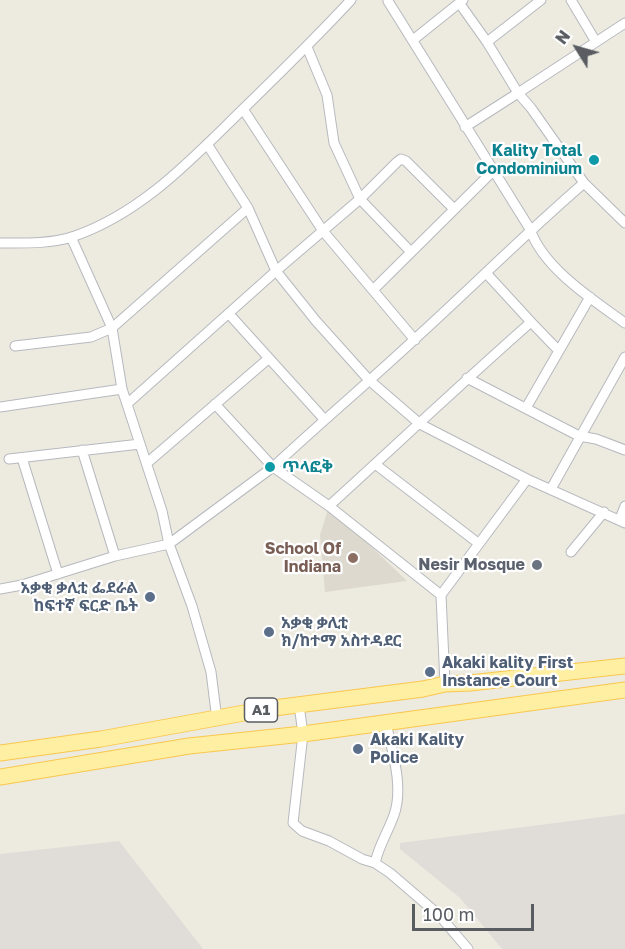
<!DOCTYPE html>
<meta charset="utf-8">
<style>
body{margin:0}
#map{position:relative;width:625px;height:949px;overflow:hidden;background:#edeae0;font-family:"Golos Text",sans-serif}
canvas{display:block}
.north{position:absolute;left:547px;top:18px;width:60px;height:60px;-webkit-text-stroke:4px #fff;paint-order:stroke;rotate:307deg;font-size:16px;font-weight:700;line-height:24px;text-align:center;color:#595d62}
.north::after{content:'';display:block;margin:auto;width:21px;height:27px;background:#595d62;clip-path:polygon(50% 0,100% 100%,50% 72%,0 100%)}
.scale{position:absolute;left:412px;top:904px;width:122px;height:27px;box-sizing:border-box;border:3px solid #595d62;border-top:0;padding-left:8px;font-size:18px;line-height:21px;white-space:nowrap;color:#595d62;-webkit-text-stroke:4px #fff;paint-order:stroke}
</style>
<div id="map">
<canvas width="625" height="949"></canvas>
<div class="north">N</div>
<div class="scale">100 m</div>
</div>
<script>
const g = document.querySelector('canvas').getContext('2d');
g.lineJoin = 'round';
function fill(path, color) {
  g.fillStyle = color;
  g.fill(path, 'evenodd');
}
function stroke(path, color, width, dash) {
  g.strokeStyle = color;
  g.lineWidth = width;
  g.lineCap = dash ? 'butt' : 'round';
  g.setLineDash(dash || []);
  g.stroke(path);
}
function write(font, color, halo, rows, align = 'center') {
  g.font = font + ' "Golos Text","Noto Sans Ethiopic",sans-serif';
  g.lineWidth = 4.5;
  g.setLineDash([]);
  g.textBaseline = 'middle';
  g.strokeStyle = halo;
  g.fillStyle = color;
  for (const [text, x, y, turn = 0] of rows) {
    g.save();
    g.translate(x, y);
    g.rotate((+turn || 0) * Math.PI / 180);
    g.textAlign = isNaN(turn) ? turn : align;
    if (halo) g.strokeText(text, 0, 0);
    g.fillText(text, 0, 0);
    g.restore();
  }
}
fill(new Path2D(`
 M625,814V949H502L460,898L400,849V843Z
 M119,841L203,949H0V854Z`), '#e0ddd8');
fill(new Path2D(`
 M329,506L407,581L325,592L320,535Z`), '#ddd9cf');
const street = new Path2D(`
 M571,0L596,42
 M388,1L530,229C543,268 593,300 625,323
 M460,4L487,42L518,93L465,127
 M413,40L463,0
 M487,42L541,0
 M243,109L323,231L415,340
 M207,144L248,208L276,271L316,321L369,380L420,424L527,479L625,523
 M584,183L531,108L518,93L625,23
 M71,237L112,328L122,389L162,511L169,544L273,467L215,404
 M0,243C23,243 50,244 72,237C140,214 189,162 239,113C277,76 315,39 351,0
 M411,252L360,199L397,162L401,159L406,161L454,209
 M373,290L493,171
 M229,314L324,419
 M531,322L558,350
 M15,346L91,337L112,328L248,208
 M467,378L579,436L596,439L625,450
 M127,404L276,271L360,199L334,143L327,95L307,47
 M0,407L122,389
 M526,408L590,297
 M82,450L115,556
 M22,458L58,574
 M9,459L140,444
 M147,463L268,359
 M375,464L478,543
 M551,489L625,357
 M329,506C396,445 463,382 531,322L486,273
 M620,519L625,506
 M571,552L604,512
 M0,589L22,585L115,556L169,544L192,606L211,672L217,720
 M441,595L527,479
 M445,684L441,595L329,506L273,467C320,423 369,382 416,338C472,287 526,233 584,183L625,223
 M299,705L303,734L293,823L302,831L329,841L362,859L375,863L390,873L439,915L468,949
 M375,863C379,845 388,832 394,815C404,787 392,751 386,723`);
const primary = new Path2D(`
 M0,753L101,739L266,709L423,689L445,684L470,683L625,666
 M0,777L189,746L303,734L625,690`);
stroke(street, '#b6b9be', 11);
stroke(primary, '#fac74c', 17);
stroke(street, '#fff', 9);
stroke(primary, '#ffefa3', 15);
for (const [x, y, r, color] of [
 [594,160,6,"#0f9aa8"],
 [270,467,6,"#0f9aa8"],
 [353,558,6,"#8d6e63"],
 [537,565,6,"#6b7280"],
 [150,597,6,"#5c6f8a"],
 [269,632,6,"#5c6f8a"],
 [430,672,6,"#5c6f8a"],
 [358,749,6,"#5c6f8a"]
]) {
  const dot = new Path2D();
  dot.arc(x, y, r, 0, 2 * Math.PI);
  g.fillStyle = color;
  g.fill(dot);
  stroke(dot, '#fff', 2);
}
for (const [x, y, w] of [
 [261,710,33]
]) {
  const box = new Path2D();
  box.roundRect(x - w / 2, y - 12, w, 24, 4.5);
  g.fillStyle = '#fff';
  g.fill(box);
  stroke(box, '#595d62', 1.5);
}
write('bold 15px', '#595d62', null, [
 ["A1",261,710]
]);
write('bold 16px', '#0d838f', '#fff', [
 ["Kality Total",582,151],
 ["Condominium",582,169],
 ["ጥላፎቅ",282,467,"left"]
], 'right');
write('bold 16px', '#785e54', '#fff', [
 ["School Of",341,549],
 ["Indiana",341,567]
], 'right');
write('bold 16px', '#5b616d', '#fff', [
 ["Nesir Mosque",525,565]
], 'right');
write('bold 16px', '#4e5e75', '#fff', [
 ["አቃቂ ቃሊቲ ፌደራል",138,588,"right"],
 ["ከፍተኛ ፍርድ ቤት",138,606,"right"],
 ["አቃቂ ቃሊቲ",281,623],
 ["ክ/ከተማ አስተዳደር",281,641],
 ["Akaki kality First",442,663],
 ["Instance Court",442,681],
 ["Akaki Kality",370,740],
 ["Police",370,758]
], 'left');
</script>
